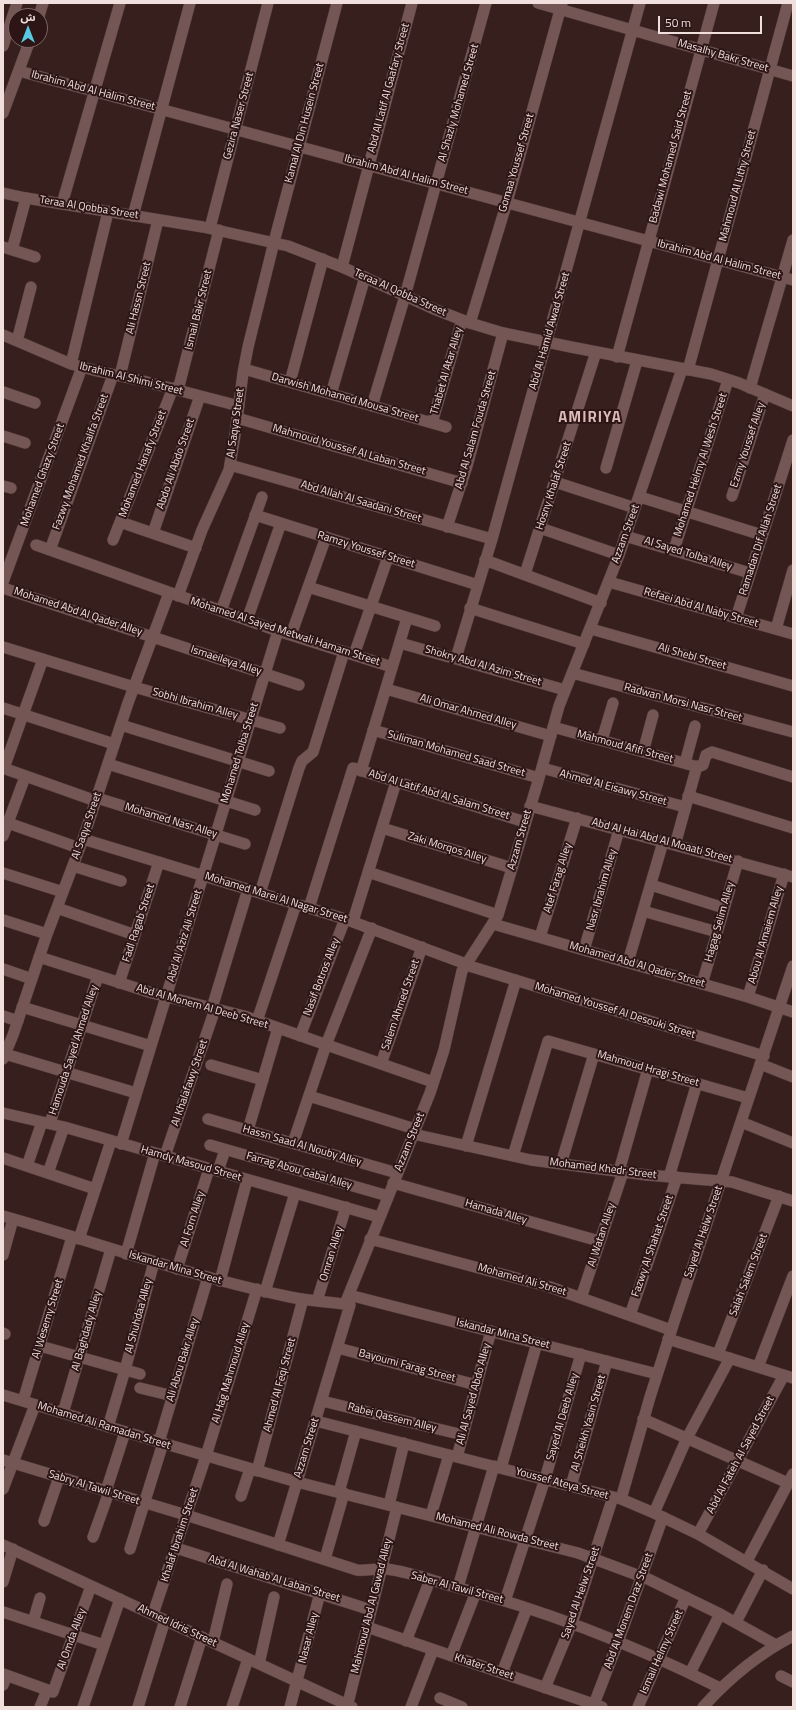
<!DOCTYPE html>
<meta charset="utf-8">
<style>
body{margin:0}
#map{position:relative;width:796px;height:1710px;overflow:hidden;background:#371f1e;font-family:"Titillium Web","Noto Sans Arabic",sans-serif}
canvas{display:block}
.frame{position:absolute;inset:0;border:4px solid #f1dfde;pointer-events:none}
.north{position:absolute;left:8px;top:8px;width:40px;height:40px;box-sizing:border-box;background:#2d1515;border:1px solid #7b6665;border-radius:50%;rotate:0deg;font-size:11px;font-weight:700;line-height:16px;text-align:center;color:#f1dfde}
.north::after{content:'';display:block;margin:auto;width:14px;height:18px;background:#58c9e3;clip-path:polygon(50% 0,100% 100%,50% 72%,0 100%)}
.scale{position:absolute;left:658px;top:16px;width:104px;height:18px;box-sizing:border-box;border:2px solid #f1dfde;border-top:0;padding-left:5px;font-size:12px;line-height:14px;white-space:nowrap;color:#f1dfde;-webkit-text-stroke:3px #2d1515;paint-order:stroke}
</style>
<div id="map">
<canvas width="796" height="1710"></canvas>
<div class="frame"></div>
<div class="north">ش</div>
<div class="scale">50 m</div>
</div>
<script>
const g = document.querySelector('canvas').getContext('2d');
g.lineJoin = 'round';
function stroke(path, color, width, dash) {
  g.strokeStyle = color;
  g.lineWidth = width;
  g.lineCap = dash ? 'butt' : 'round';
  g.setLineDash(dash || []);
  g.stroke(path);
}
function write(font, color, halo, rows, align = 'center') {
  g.font = font + ' "Titillium Web",sans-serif';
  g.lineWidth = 4;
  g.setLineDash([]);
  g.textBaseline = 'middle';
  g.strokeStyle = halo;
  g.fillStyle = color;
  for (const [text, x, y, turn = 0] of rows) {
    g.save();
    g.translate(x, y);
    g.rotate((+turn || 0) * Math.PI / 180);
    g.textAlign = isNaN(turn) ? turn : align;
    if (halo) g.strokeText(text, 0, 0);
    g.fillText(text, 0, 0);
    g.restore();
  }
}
const minor = new Path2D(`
 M538,3L793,76
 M19,71L793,280
 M62,204L120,3
 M133,216L190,3
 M210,228L268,3
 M3,247L35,257
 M12,250L26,198
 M342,267L412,3
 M470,323L507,202L562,3
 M3,335L71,364L97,371L143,381L239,406
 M17,341L31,287
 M617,357L714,3
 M71,364L108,212
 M244,369L446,427
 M688,370L788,3
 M120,376L158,220
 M290,382L323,259
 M750,388L793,240
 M178,390L219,230
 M3,392L35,403
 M331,394L365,277
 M372,406L405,296L486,3
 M237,418L462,483
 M432,423L462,320
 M3,436L25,443
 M230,465L492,539
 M606,468L637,361
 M555,482L635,508
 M3,486L11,488
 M732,496L765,394
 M640,497L762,535
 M255,515L478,585
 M120,522L196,548
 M447,527L467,466L503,333
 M540,528L619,555
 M153,533L200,396
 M625,536L750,573
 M113,540L173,388
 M36,545L278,631L392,667
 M50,550L113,375
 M674,550L728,380
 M485,560L601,603
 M525,574L596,352
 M3,582L82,367
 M609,582L793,634
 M308,587L435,626
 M3,588L299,685
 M178,596L202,530L229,470L235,435L243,373L248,347L274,242L337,3
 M470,608L584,644
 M221,611L262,497
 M736,618L793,440
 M247,620L281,523
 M591,629L793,686
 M776,629L793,570
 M291,635L326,537
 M400,643L565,690
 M3,647L134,687L280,728
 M354,655L388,557
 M456,658L492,539L640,3
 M572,673L793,732
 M386,689L551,736
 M3,708L114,744
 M121,725L269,771
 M553,727L698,767L703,765L706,755L712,752L793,777
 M373,730L539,778
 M602,740L613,703
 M643,752L653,715
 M685,763L695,726
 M108,764L255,810
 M3,768L96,801
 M4,768L43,659
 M542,768L685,807
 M361,771L407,618
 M688,796L793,828
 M97,798L245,844
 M530,806L793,877
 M8,823L79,848
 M382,828L512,868
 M3,836L25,777
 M83,839L345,919L466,964
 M675,845L697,766
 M73,866L121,881
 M368,872L498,915
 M3,873L63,892
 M651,885L724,908
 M260,893L299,768L302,761L313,752L344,652
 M57,908L135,935
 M309,908L353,768L525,822
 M643,911L717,932
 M3,920L47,934
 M353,921L396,782
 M493,924L748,997L793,1012
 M540,937L577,818
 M584,950L619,830
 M39,957L152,993L244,1016L433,1082
 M628,962L663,842
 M466,965L764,1056
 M3,969L32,979
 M119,983L159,862
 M702,984L738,861
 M748,997L784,874
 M22,1007L151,1046
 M212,1008L248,889
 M3,1016L18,1021
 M257,1021L296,904
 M300,1036L345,919
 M5,1054L136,1093
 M3,1059L13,1035L47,934L83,839L128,703L169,593
 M381,1064L422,947
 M760,1064L793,1077
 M211,1065L263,1080
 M309,1096L415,1129
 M3,1113L64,1127L379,1217
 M208,1119L397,1173
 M741,1122L793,1143
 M50,1123L98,976
 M248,1130L278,1028
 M413,1134L531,1160L647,1175L732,1182L793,1201
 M293,1143L326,1045L372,928
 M121,1144L278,631
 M210,1145L388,1196
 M466,1146L516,980
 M165,1156L215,1009
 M513,1156L548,1041L748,1098
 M3,1158L95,1189
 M561,1164L594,1054
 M27,1166L42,1122
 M218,1171L225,1150
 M619,1171L648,1069
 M48,1173L64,1127
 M669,1177L697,1083
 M393,1183L599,1241
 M3,1216C99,1243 192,1277 290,1297C310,1301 330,1302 350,1305L278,1545
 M79,1239L111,1141
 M370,1239L550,1287L671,1330
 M126,1254L155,1153
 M3,1255L13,1219
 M177,1269L209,1169
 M220,1281L247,1180
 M265,1292L295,1193
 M349,1295L657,1374
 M581,1298L623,1172
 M317,1301L346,1207
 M345,1304L430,1093L444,1050L462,971L498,915L539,778L559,706L619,555L682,369
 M630,1315L677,1177
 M3,1333L5,1334
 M668,1339L793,1378
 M40,1346L140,1374
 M338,1348L476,1385
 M718,1354L779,1196
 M758,1367L793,1276
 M140,1388L173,1396
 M3,1395L159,1442L297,1482L578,1553L648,1579L720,1614L776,1645
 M23,1401L72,1237
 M322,1401L463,1435
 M63,1413L111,1249
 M643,1419L788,1483
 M316,1421L621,1499L654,1513L698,1534L793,1589
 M108,1427L125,1370L154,1262
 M159,1442L208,1277
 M457,1457L491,1331
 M3,1460L186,1515L357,1570C367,1571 377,1568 387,1569C409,1572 431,1580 452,1586C545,1610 634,1645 720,1688
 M501,1468L537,1343
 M257,1471L303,1299
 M571,1486L607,1361
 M3,1489L35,1405
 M106,1491L125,1432
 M339,1492L356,1431
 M241,1496L250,1469
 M621,1499L650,1397L675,1319L793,966
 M389,1505L404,1443
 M654,1513L687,1438L730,1358
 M431,1515L449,1455
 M44,1521L59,1477
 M698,1534L784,1375
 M93,1537L109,1492
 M3,1545L352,1707
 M176,1548L371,1610
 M130,1549L163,1443
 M325,1559L344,1493
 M747,1561L793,1474
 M3,1582L13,1549
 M458,1587L494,1466
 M505,1601L545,1479L581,1354
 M3,1612L104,1645
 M153,1614L206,1456L257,1289
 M33,1622L40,1598
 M736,1622L763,1570
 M367,1627L602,1707
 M406,1641L430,1580
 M213,1642L227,1584
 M451,1656L476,1592
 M259,1664L274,1597
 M502,1673L527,1608
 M690,1673L720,1614
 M3,1674L53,1692L91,1586
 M781,1676L793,1682
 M3,1685L7,1676
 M545,1688L572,1623L613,1497
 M440,1698L462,1707
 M594,1704L618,1642L663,1517
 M40,1707L47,1690
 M83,1707L120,1599
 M138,1707L165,1620
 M180,1707L202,1637
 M232,1707L248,1659
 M290,1707L320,1593
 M347,1707L397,1507
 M411,1707L433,1650
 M638,1707L686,1597`);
const tertiary = new Path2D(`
 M39,16L43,3
 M3,46L17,3
 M3,113L30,40
 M3,193L26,198L203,227L288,246L342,267L434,309L470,323L503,333L571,347L711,374L739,383L793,406`);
const secondary = new Path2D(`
 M703,1707C730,1677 758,1654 793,1636`);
stroke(minor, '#513c3b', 12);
stroke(tertiary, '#513c3b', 12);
stroke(secondary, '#513c3b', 12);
stroke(minor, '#745755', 11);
stroke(tertiary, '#745755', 11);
stroke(secondary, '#745755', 11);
write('11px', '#f1dfde', '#2d1515', [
 ["Masalhy Bakr Street",723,56,16],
 ["Abd Al Latif Al Gaafary Street",389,88,-75],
 ["Ibrahim Abd Al Halim Street",93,91,15],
 ["Al Shazly Mohamed Street",459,103,-74],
 ["Gezira Naser Street",239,116,-75],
 ["Kamal Al Din Husein Street",305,123,-75],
 ["Badawi Mohamed Said Street",671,157,-75],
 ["Gomaa Youssef Street",517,163,-74],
 ["Ibrahim Abd Al Halim Street",406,175,15],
 ["Mahmoud Al Lithy Street",738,186,-75],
 ["Teraa Al Qobba Street",89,208,9],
 ["Ibrahim Abd Al Halim Street",719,260,15],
 ["Teraa Al Qobba Street",400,293,24],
 ["Ali Hassn Street",139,298,-76],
 ["Ismail Bakr Street",199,310,-76],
 ["Abd Al Hamid Awad Street",550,331,-74],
 ["Thabet Al Atar Alley",447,371,-74],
 ["Ibrahim Al Shimi Street",131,379,14],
 ["Darwish Mohamed Mousa Street",345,398,16],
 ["Al Saqya Street",236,423,-82],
 ["Abd Al Salam Fouda Street",476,430,-74],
 ["Ezmy Youssef Alley",748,445,-72],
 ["Mahmoud Youssef Al Laban Street",349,450,16],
 ["Fazwy Mohamed Khalifa Street",81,462,-70],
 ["Mohamed Hanafy Street",143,464,-69],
 ["Abdo Ali Abdo Street",176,464,-71],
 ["Mohamed Helmy Al Wesh Street",701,465,-72],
 ["Mohamed Ghazy Street",43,475,-70],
 ["Hosny Khalaf Street",554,486,-72],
 ["Abd Allah Al Saadani Street",361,502,16],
 ["Azzam Street",626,534,-70],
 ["Ramadan Dif Allah Street",761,540,-72],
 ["Ramzy Youssef Street",366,550,17],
 ["Al Sayed Tolba Alley",688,554,17],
 ["Refaei Abd Al Naby Street",701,608,16],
 ["Mohamed Abd Al Qader Alley",78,612,18],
 ["Mohamed Al Sayed Metwali Hamam Street",285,632,18],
 ["Ali Shebl Street",692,657,16],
 ["Ismaeileya Alley",226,661,18],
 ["Shokry Abd Al Azim Street",483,666,16],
 ["Radwan Morsi Nasr Street",683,703,15],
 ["Sobhi Ibrahim Alley",195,704,16],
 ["Ali Omar Ahmed Alley",468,712,16],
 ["Mahmoud Afifi Street",625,747,15],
 ["Mohamed Tolba Street",240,753,-73],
 ["Suliman Mohamed Saad Street",456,754,16],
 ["Ahmed Al Eisawy Street",613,788,15],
 ["Abd Al Latif Abd Al Salam Street",439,795,17],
 ["Mohamed Nasr Alley",171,821,17],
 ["Al Saqya Street",87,826,-71],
 ["Azzam Street",520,840,-74],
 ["Abd Al Hai Abd Al Moaati Street",662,841,15],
 ["Zaki Morqos Alley",447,848,17],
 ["Atef Farag Alley",558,878,-73],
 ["Nasr Ibrahim Alley",602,890,-74],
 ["Mohamed Marei Al Nagar Street",276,898,17],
 ["Hagag Selim Alley",720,922,-74],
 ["Fadl Ragab Street",139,923,-72],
 ["Abou Al Amaiem Alley",766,935,-74],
 ["Abd Al Aziz Ali Street",185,936,-73],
 ["Mohamed Abd Al Qader Street",637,965,16],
 ["Nasif Botros Alley",322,977,-69],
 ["Salem Ahmed Street",401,1005,-71],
 ["Abd Al Monem Al Deeb Street",202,1007,16],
 ["Mohamed Youssef Al Desouki Street",615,1011,17],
 ["Hamouda Sayed Ahmed Alley",74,1050,-72],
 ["Mahmoud Hragi Street",648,1069,16],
 ["Al Khalafawy Street",190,1083,-71],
 ["Azzam Street",410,1142,-68],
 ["Hassn Saad Al Nouby Alley",302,1146,16],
 ["Hamdy Masoud Street",191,1164,16],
 ["Mohamed Khedr Street",603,1169,7],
 ["Farrag Abou Gabal Alley",299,1171,16],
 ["Hamada Alley",496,1212,16],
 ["Al Forn Alley",193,1219,-72],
 ["Sayed Al Helw Street",704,1232,-71],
 ["Al Watan Alley",602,1235,-72],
 ["Fazwy Al Shahat Street",653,1246,-71],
 ["Omran Alley",332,1254,-73],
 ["Iskandar Mina Street",175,1268,16],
 ["Salah Salem Street",749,1275,-69],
 ["Mohamed Ali Street",522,1280,16],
 ["Al Shuhdaa Alley",139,1316,-75],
 ["Al Wesemy Street",48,1319,-73],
 ["Al Baghdady Alley",87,1331,-74],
 ["Iskandar Mina Street",503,1334,14],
 ["Ali Abou Bakr Alley",183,1360,-73],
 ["Bayoumi Farag Street",407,1366,15],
 ["Al Hag Mahmoud Alley",231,1373,-73],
 ["Ahmed Al Feqi Street",280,1385,-75],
 ["Ali Al Sayed Abdo Alley",474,1394,-75],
 ["Sayed Al Deeb Alley",563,1417,-74],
 ["Rabei Qassem Alley",392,1418,14],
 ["Al Sheikh Yasin Street",589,1423,-74],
 ["Mohamed Ali Ramadan Street",104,1426,17],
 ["Azzam Street",307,1448,-73],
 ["Abd Al Fateh Al Sayed Street",741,1455,-62],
 ["Youssef Ateya Street",562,1484,15],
 ["Sabry Al Tawil Street",94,1488,17],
 ["Mohamed Ali Rowda Street",497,1532,14],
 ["Khalaf Ibrahim Street",180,1535,-72],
 ["Abd Al Wahab Al Laban Street",274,1579,17],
 ["Saber Al Tawil Street",457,1588,15],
 ["Sayed Al Helw Street",581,1593,-71],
 ["Mahmoud Abd Al Gawad Alley",372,1606,-76],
 ["Abd Al Monem Draz Street",629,1611,-70],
 ["Ahmed Idris Street",177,1626,25],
 ["Nasar Alley",309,1638,-76],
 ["Al Omda Alley",72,1639,-70],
 ["Ismail Helmy Street",662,1652,-66],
 ["Khater Street",484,1667,18]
]);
g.letterSpacing = '1px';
write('bold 15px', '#dbbab8', '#2d1515', [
 ["AMIRIYA",590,418]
]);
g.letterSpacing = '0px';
</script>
